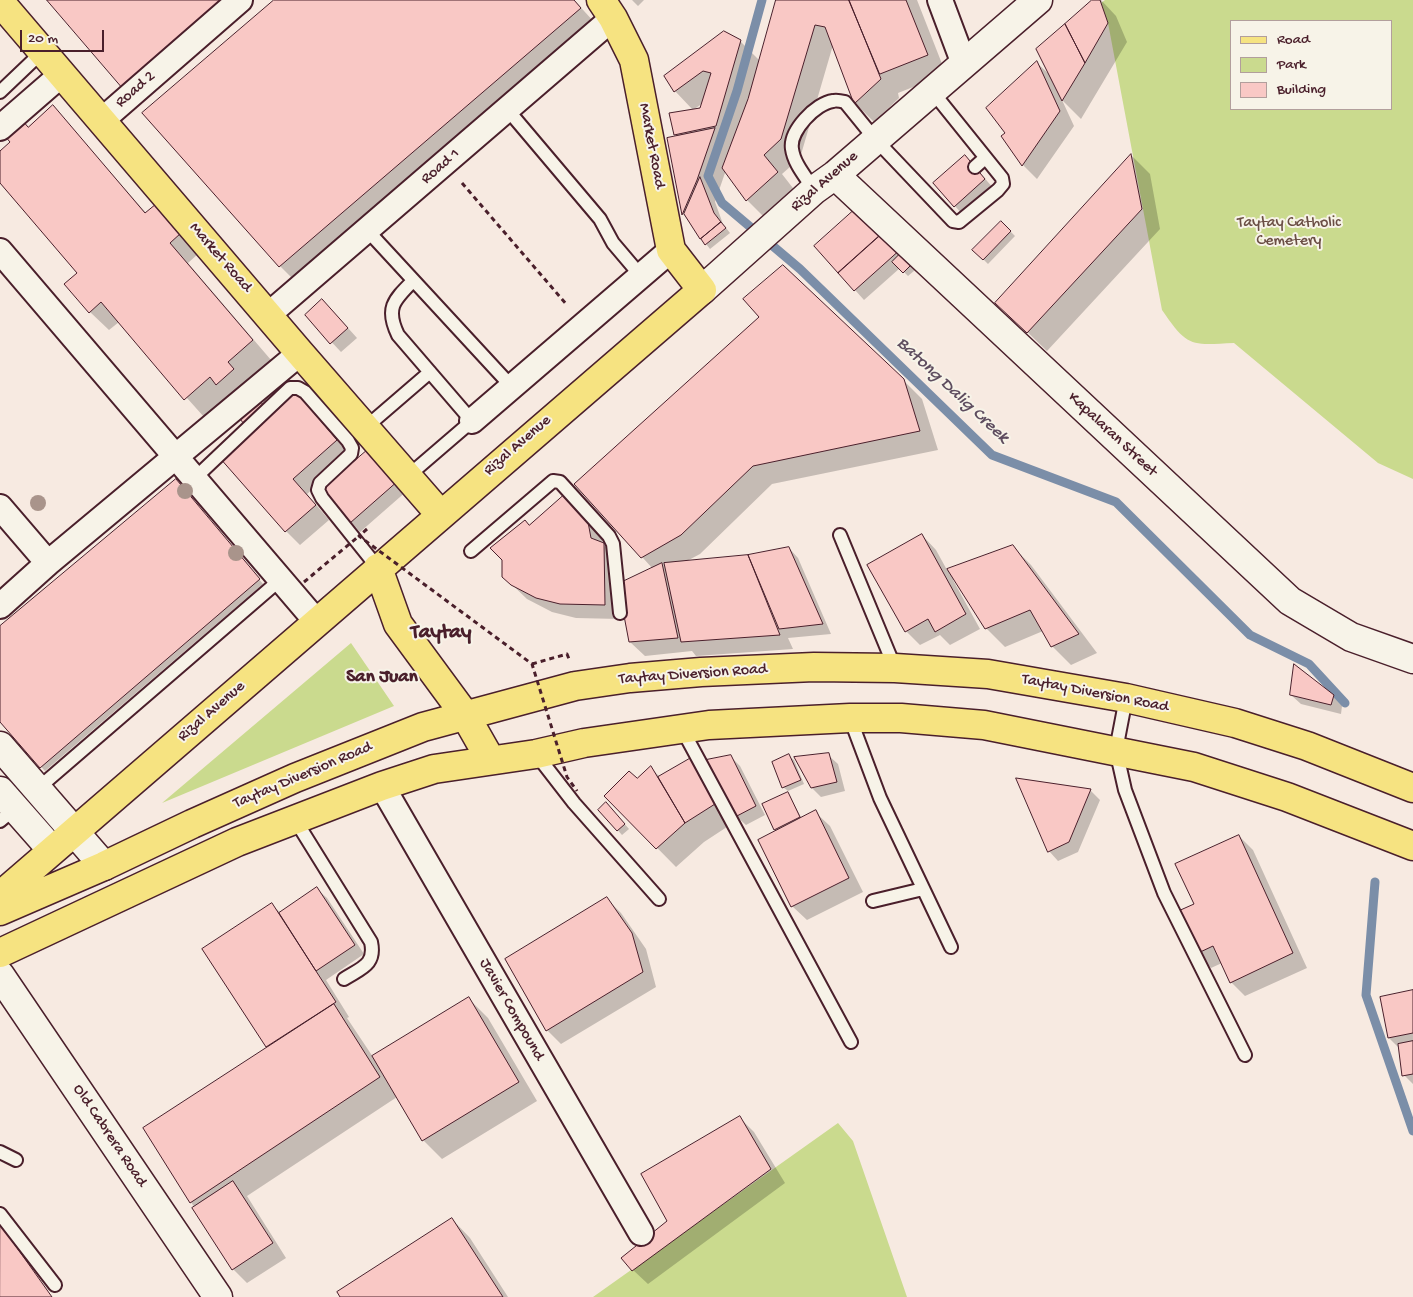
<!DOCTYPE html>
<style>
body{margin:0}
#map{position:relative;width:1413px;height:1297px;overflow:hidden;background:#f7eae1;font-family:"Gochi Hand",sans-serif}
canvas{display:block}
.legend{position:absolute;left:1230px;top:20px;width:162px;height:90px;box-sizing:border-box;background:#f7f3e8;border:1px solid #b29e9c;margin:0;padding:6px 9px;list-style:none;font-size:15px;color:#4a1f2b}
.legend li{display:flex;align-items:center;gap:10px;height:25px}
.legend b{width:25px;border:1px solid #b29e9c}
.scale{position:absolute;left:20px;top:30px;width:84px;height:22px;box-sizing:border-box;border:2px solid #4a1f2b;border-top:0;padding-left:6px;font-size:15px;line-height:18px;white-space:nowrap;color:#4a1f2b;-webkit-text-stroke:4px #f7f3e8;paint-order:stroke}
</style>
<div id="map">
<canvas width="1413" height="1297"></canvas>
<ul class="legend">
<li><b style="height:6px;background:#f6e381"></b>Road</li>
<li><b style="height:14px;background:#cada8e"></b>Park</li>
<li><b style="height:14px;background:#f9c8c5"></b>Building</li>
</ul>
<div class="scale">20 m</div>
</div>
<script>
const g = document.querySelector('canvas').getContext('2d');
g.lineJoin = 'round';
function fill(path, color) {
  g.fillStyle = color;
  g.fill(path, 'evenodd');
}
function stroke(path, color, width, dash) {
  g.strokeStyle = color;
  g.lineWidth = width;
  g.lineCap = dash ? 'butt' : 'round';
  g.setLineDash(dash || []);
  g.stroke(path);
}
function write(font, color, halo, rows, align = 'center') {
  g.font = font + ' "Gochi Hand",sans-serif';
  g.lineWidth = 4;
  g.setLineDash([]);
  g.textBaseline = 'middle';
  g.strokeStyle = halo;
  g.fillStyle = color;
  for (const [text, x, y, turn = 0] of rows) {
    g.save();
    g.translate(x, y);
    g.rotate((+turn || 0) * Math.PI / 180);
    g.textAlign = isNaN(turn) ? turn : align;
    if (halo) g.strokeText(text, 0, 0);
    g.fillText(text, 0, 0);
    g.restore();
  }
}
fill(new Path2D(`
 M1105,0H1413V479L1378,463L1234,343C1191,345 1188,348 1162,310L1108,23L1101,3ZM1392,21V109H1232V21Z
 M351,643L394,706L162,803Z
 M838,1123L853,1141L907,1297H593Z`), '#cada8e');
fill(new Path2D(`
 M276,0H574L595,23L294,280L280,266Z
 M632,0H644L638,6Z
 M777,0H917L946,74L898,93L899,98L874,122L855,103L833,45L800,158L782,174L796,192L766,219L747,200L726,170L715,202L723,224L730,233L710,249L683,214L668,139L677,137L675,134L701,109L703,103L693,110L675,91L740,41L760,61Z
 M1094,0H1101L1116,16L1127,42L1081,119L1062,100L1074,126L1037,179L1023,165L1003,136L1006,133L1037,63L1050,75Z
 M53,107L147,214L156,206L199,253L188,263L271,360L246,381L252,388L236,403L229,396L204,417L119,322L109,330L90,312L79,273L0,181V153Z
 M1131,155L1150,174L1160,229L1047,351L1016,321Z
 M974,166L994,189L964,216L935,184Z
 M862,205L921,265L908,276L900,268L864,300L855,290Z
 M1001,222L1015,236L988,264L974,250Z
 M332,310L357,338L341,352L306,315Z
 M903,380L922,399L938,450L772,484L700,554L685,562L749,556L789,548L798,558L831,634L788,638L793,649L696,656L692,651L645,656L630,642L620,586L619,619L576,618L552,612L527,599L503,576L529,526L563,498L602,538L603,544L618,559V585L653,569L576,484Z
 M312,383L343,416L328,429L351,455L307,494L329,520L300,545L286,531L251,430Z
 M380,458L408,490L360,532L323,490Z
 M180,485L263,584L45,771L0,721V627Z
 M922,535L936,550L947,570L1012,546L1031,565L1097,653L1071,665L1052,646L1043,631L1005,647L986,628L955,579L953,580L980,629L950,645L940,635L920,645L906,631Z
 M1291,695L1333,696L1342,706L1341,714L1301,704Z
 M828,755L838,764L845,791L821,797L812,788Z
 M789,756L794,760L804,784L788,791L783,787Z
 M731,757L740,766L765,815L746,825L736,816Z
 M691,760L733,823L704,842L676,867L606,796L637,780L651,768L660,777Z
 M1090,790L1100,800L1078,852L1058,861L1049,851Z
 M788,793L802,819L815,812L830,826L863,892L807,920L792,906L775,829Z
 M611,808L629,829L622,835L600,810Z
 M1239,836L1253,850L1307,968L1245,996L1231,982L1222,963L1211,968L1197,954L1195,905Z
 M317,889L327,898L364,954L326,980L349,1017L347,1018L373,1057L469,999L488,1018L537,1101L442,1159L423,1140L397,1097L247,1196L286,1258L247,1283L233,1269L191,1202L269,1048L267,1046L272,905L281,913Z
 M607,899L621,913L646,949L656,987L561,1044L547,1030Z
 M1413,992V1084L1404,1075L1399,1048L1389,1038Z
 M740,1118L754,1132L785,1183L648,1284L633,1270Z
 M452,1219L470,1238L508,1297H342Z`), '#0003');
stroke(new Path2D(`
 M762,0L737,91L708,176L722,203L800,269L992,455L1116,502L1250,635L1309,664L1345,703
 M1375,882L1366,995L1413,1131`), '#7b8ea8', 9);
const building = new Path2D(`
 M47,0H235L127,93Z
 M274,0H574L581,8L279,267L142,113Z
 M776,0H849L881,79L854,104L825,27L815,25L781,139L764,155L778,172L746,201L722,168L748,99Z
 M849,0H906L928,55L880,74Z
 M1092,0H1100L1108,23L1085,63L1065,24Z
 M1065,24L1085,63L1062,101L1036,49Z
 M724,31L741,40L716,126L674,135L669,113L700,108L711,73L703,71L674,92L664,76Z
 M1037,61L1060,111L1022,166L1001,136L1005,133L986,108Z
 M53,105L145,213L156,204L181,233L170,243L253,340L228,362L234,369L216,385L210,377L184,400L101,302L89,313L64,284L77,273L0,183V151L10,142L4,135L22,120L28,127Z
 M715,128L697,180L682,215L667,138Z
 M1131,154L1142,209L1027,333L995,303Z
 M965,155L985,179L954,207L933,183Z
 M700,177L714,213L721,222L700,239L684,214Z
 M862,203L886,230L838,273L814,246Z
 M1001,221L1011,231L983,260L972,250Z
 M721,222L726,228L705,245L701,239Z
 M886,230L902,248L854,291L838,273Z
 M905,249L917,259L903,273L892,262Z
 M783,265L904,379L920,431L753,466L681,535L641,558L574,484L759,317L743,299Z
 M322,299L348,328L330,344L305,315Z
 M312,381L329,401L315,414L337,440L293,479L316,505L285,532L219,457L249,430L240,419L260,401L269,412L294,390L297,394Z
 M371,447L399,480L350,523L321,490Z
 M176,479L260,579L40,768L0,722V626Z
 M563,496L588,522L591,538L604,543L605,605L560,604L536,598L511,585L502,577V560L490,548L525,520L529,525Z
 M922,534L966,614L935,632L928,619L905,632L867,565Z
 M1013,545L1079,634L1051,647L1030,610L985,629L947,569Z
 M789,547L823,624L779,629L748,555Z
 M748,555L780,635L681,642L664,563Z
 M662,563L678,638L629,642L618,584Z
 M1294,664L1334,695L1331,705L1290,695Z
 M829,753L837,782L811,788L794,757Z
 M789,754L801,780L782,788L772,762Z
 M731,755L756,806L735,817L706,760Z
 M691,758L715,804L685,823L658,777Z
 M651,766L685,823L656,849L604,796L629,771L637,778Z
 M1016,778L1091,789L1069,842L1048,852Z
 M788,792L800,817L774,830L762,804Z
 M606,802L625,824L617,831L598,810Z
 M816,810L849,878L791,907L758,840Z
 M1239,835L1293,953L1230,983L1213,946L1196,954L1176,912L1194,904L1175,864Z
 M317,887L355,945L316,971L279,913Z
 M607,897L632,933L643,972L546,1031L505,959Z
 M272,903L336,1002L266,1047L202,949Z
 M1413,990V1033L1388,1038L1380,997Z
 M469,997L519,1082L422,1141L372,1056Z
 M334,1004L380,1077L190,1203L143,1128Z
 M1413,1041V1074L1402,1076L1398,1044Z
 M740,1116L771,1169L632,1271L621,1258L667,1221L641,1174Z
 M233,1181L273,1243L232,1270L192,1208Z
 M452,1218L503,1297H340L337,1292Z
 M0,1224L52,1297H0Z`);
fill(building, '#f9c8c5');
stroke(building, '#4a1f2b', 1);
const lane = new Path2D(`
 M0,92L42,52
 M507,109L600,219L613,243L641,276
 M975,167L985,158
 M814,190C806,177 794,164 792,149C789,131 816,103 833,101C836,100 841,101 845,102L875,139L953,221L959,222L998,190L1003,184L1002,178L932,91
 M367,230L512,387
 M365,428L430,372
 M408,476L472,421L398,335C385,308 394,300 413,281
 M194,479L290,388H298L305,392L348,441L352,448L351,454L320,483L318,490L322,498L378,568
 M840,535L895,668
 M471,551L553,481L560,482L609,536L613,544L620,613
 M1126,698L1116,750L1125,790L1164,893L1245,1055
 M850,718L880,798L951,947
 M682,729L851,1042
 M536,754L574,803L659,899
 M35,791L281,579
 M294,818L371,942C376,965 361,968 344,979
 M0,821L18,806
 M873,901L923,889
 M0,1152L16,1160
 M0,1214L55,1285`);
const street = new Path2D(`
 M940,0L964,64
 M101,121L240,0
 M0,128L61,75
 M0,251L316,621
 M268,315L613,18
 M472,421L671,250
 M0,507L48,563
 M0,606L48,563L300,353
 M382,786L641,1233`);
const secondary = new Path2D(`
 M835,175L1290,601L1351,637L1413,659
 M702,290L814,190L835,175L1038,0
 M0,746L104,866
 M0,791L52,850
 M0,975L218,1297`);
const primary = new Path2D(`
 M0,2L300,353L440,514
 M378,568L398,624L465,715L490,759
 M0,896L702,290L671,250L634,60L613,18L601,0
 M0,911L104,866L192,824L295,778L423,727L575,686L630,678L701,672L814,667L895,668L988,674L1126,698L1235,723L1307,746L1413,788
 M0,953L237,842L382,786L434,769L536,754L584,743L709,725L850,718H901L984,725L1194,767L1287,797L1413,846`);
stroke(lane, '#4a1f2b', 16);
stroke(street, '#4a1f2b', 28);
stroke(secondary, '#4a1f2b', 31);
stroke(primary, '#4a1f2b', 31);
stroke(new Path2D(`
 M462,183L567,305
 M532,664L567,654L569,659`), '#4a1f2b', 3, [5, 4]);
stroke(lane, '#f7f3e8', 12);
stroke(street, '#f7f3e8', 24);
stroke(secondary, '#f7f3e8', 28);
stroke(primary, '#f6e381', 28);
stroke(new Path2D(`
 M367,529L359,536L532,664L567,777L577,791
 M304,582L359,536`), '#4a1f2b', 3, [5, 4]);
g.fillStyle = '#a9948b';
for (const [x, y] of [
 [185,491],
 [38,503],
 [236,553]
]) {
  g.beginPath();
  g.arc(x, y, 8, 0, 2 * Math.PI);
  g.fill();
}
write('16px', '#4a1f2b', '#f7f3e8', [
 ["Road 2",136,90,-41],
 ["Market Road",651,146,79],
 ["Road 1",441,167,-41],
 ["Rizal Avenue",825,182,-41],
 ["Market Road",220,258,49],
 ["Kapalaran Street",1112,435,43],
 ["Rizal Avenue",518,446,-41],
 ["Taytay Diversion Road",693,675,-4],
 ["Taytay Diversion Road",1095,694,11],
 ["Rizal Avenue",212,712,-41],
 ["Taytay Diversion Road",303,776,-23],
 ["Javier Compound",511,1010,60],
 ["Old Cabrera Road",109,1136,56]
]);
write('16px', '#6a4e44', '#f7f3e8', [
 ["Taytay Catholic",1289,224],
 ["Cemetery",1289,242]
]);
write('italic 18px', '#5e4d5f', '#f7f3e8', [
 ["Batong Dalig Creek",952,391,43]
]);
write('bold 19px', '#4a1f2b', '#f7f3e8', [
 ["San Juan",382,678]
]);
write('bold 21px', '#4a1f2b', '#f7f3e8', [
 ["Taytay",441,634]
]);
</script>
